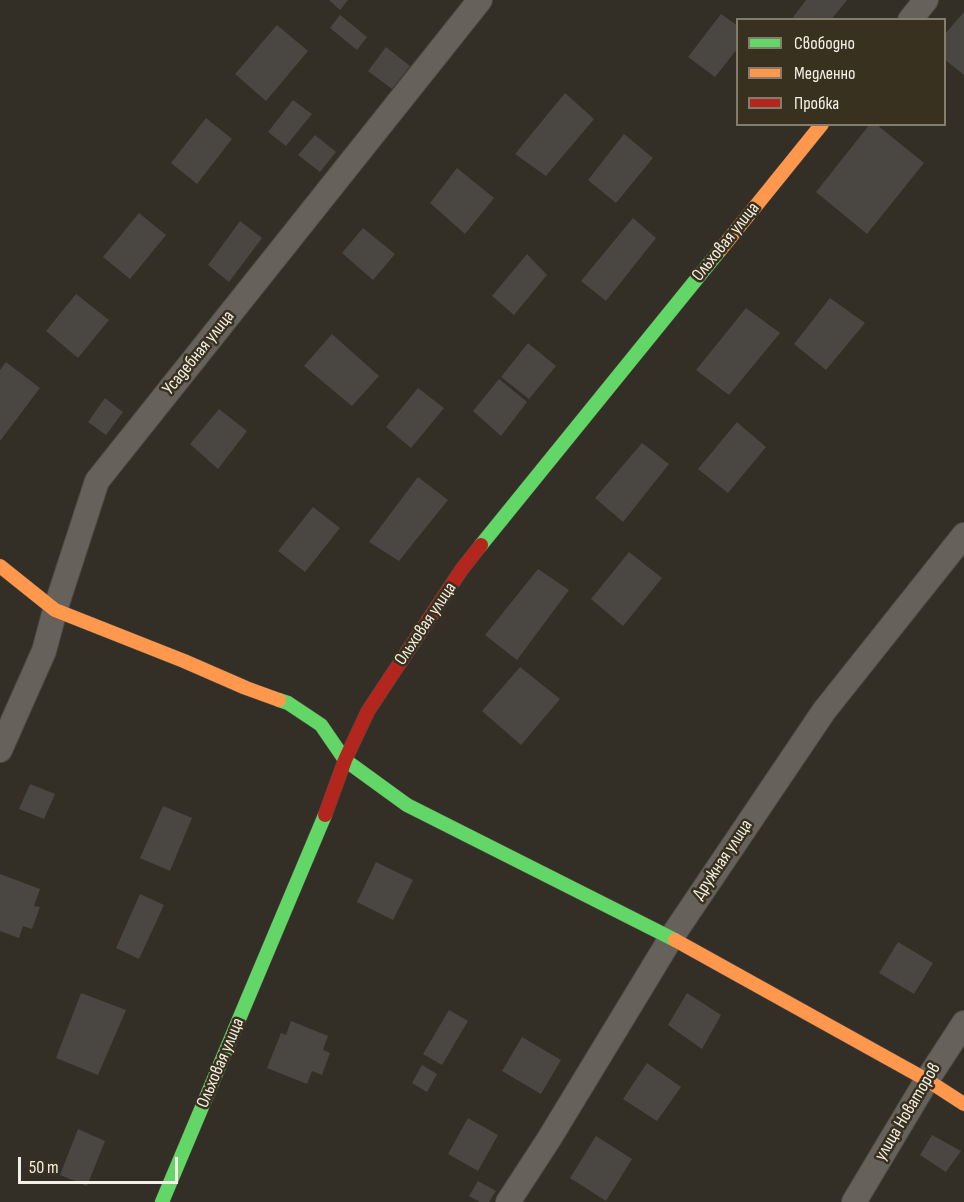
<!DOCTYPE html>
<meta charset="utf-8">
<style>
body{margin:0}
#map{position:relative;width:964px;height:1202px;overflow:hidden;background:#332f26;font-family:"Sofia Sans Condensed",sans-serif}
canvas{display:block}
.legend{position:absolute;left:736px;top:18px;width:210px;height:108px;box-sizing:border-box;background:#393120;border:2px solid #847d6e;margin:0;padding:8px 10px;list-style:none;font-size:18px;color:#f4efe4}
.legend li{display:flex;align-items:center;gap:12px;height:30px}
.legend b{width:30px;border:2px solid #847d6e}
.scale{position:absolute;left:18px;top:1157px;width:160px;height:27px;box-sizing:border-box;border:3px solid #f4efe4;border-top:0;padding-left:8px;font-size:18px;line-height:21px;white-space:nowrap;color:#f4efe4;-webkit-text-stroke:4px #393120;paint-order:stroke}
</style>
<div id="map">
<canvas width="964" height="1202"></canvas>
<ul class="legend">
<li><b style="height:8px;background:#63d668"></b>Свободно</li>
<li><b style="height:8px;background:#ff974d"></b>Медленно</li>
<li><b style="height:8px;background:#b3261e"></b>Пробка</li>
</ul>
<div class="scale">50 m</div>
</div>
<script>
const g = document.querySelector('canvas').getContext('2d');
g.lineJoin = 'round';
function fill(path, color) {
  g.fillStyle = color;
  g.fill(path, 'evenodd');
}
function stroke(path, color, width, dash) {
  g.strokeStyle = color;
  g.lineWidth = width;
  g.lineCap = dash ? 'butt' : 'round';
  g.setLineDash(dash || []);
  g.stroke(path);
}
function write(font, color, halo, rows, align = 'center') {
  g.font = font + ' "Sofia Sans Condensed",sans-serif';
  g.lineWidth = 5;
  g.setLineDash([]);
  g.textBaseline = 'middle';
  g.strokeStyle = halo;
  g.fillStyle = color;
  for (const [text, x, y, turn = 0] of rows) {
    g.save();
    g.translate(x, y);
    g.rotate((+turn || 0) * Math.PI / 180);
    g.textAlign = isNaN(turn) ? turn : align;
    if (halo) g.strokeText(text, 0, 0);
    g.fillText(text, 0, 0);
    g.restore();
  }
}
fill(new Path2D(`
 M329,0H348L340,10Z
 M806,0H847L831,20H791Z
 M964,12V75L944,59V35Z
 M721,14L738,26V48L715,77L688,57Z
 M340,15L367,37L357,50L330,28Z
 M277,25L308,51L266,101L235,74Z
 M386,47L410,66L392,89L368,71Z
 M565,93L594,119L546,176L515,154Z
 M293,100L312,114L286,146L268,132Z
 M206,118L232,139L197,184L171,163Z
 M870,124H876L924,163L867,234L816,192Z
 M624,134L653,158L616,203L588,180Z
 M315,135L336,152L320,172L298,155Z
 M457,168L494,198L465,234L430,203Z
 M139,213L166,235L130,279L103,257Z
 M633,218L656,238L606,301L581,281Z
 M240,221L262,238L229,282L208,265Z
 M363,228L395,254L373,280L342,253Z
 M527,254L547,275L514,315L492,296Z
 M76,294L109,320L78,358L46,331Z
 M830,298L865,323L826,370L794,344Z
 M746,308L780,333L729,395L696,370Z
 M332,334L379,376L352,406L304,366Z
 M528,343L556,366L529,399L501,377Z
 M6,362L40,388L0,441V370Z
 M499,379L527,402L501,436L473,411Z
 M418,388L444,408L411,448L386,427Z
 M105,398L123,412L106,435L88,422Z
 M219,409L247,431L218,469L190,444Z
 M737,422L766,447L728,493L698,469Z
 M642,443L669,464L623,522L595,498Z
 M418,477L448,500L399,561L369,542Z
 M313,507L340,528L305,572L278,551Z
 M629,552L662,578L623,626L591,599Z
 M538,569L569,590L517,660L485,635Z
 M520,667L560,699L521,745L482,711Z
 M30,784L55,794L44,819L19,809Z
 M163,806L192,818L170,871L140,858Z
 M376,862L413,880L393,920L357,902Z
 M0,874L40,889L34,906L40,907L32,929L23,926L19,938L0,931Z
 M140,894L164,905L139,959L116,948Z
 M898,942L933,963L914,994L879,973Z
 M81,993L126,1010L98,1075L56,1058Z
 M687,993L721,1015L702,1049L668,1025Z
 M449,1010L468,1021L442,1065L423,1054Z
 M291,1021L328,1036L323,1050L330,1053L322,1075L312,1071L307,1084L267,1068L281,1033L286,1035Z
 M522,1037L561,1060L541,1094L502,1071Z
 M647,1063L681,1087L657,1121L623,1099Z
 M422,1065L437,1074L427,1092L412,1083Z
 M468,1118L498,1135L478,1171L448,1154Z
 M78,1129L105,1141L87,1186L60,1175Z
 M932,1135L961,1151L946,1172L920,1155Z
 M596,1136L632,1159L606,1201L570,1178Z
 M478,1181L496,1191L489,1202H480L469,1196Z`), '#4a4642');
const street = new Path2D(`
 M910,20L926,0
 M0,750L44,651L55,610L97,481L480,0
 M508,1202L549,1139L671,938L824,711L964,535
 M854,1202L927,1080L964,1023`);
const fast = new Path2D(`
 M481,545L721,249
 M279,700L288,703L321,725L345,760L407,805L675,940
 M162,1202L325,815`);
const slow = new Path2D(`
 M721,249L822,124
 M0,566L55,610L184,661L246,688L279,700
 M675,940L927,1080L964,1104`);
const jam = new Path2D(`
 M325,815L345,760L368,711L462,569L481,545`);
stroke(street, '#4e4a42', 26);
stroke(fast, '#4e4a42', 15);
stroke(slow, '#4e4a42', 15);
stroke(jam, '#4e4a42', 15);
stroke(street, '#66615b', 24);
stroke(fast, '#63d668', 14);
stroke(slow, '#ff974d', 14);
stroke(jam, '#b3261e', 14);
write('18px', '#f4efe4', '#393120', [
 ["Ольховая улица",726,242,-51],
 ["Усадебная улица",199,353,-51],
 ["Ольховая улица",426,624,-56],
 ["Дружная улица",723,860,-56],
 ["Ольховая улица",221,1063,-67],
 ["улица Новаторов",908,1112,-59]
]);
</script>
